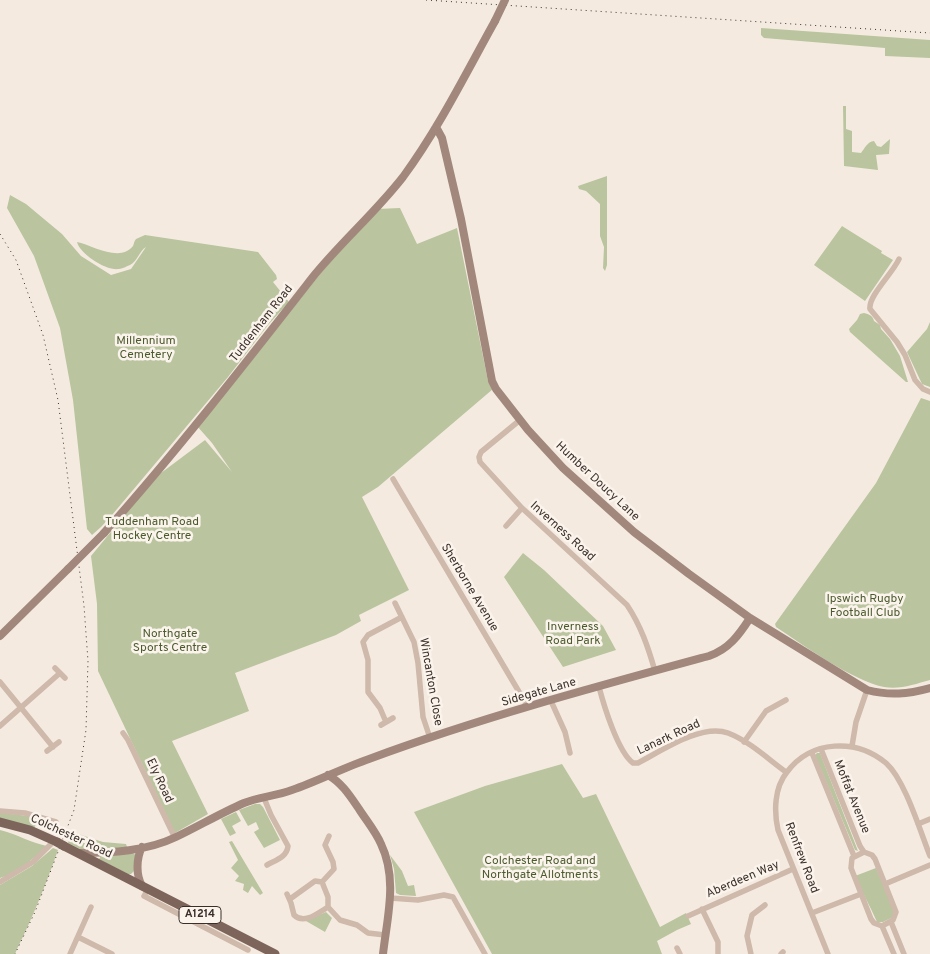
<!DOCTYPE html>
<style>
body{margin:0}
canvas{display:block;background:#f4eae0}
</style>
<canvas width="930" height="954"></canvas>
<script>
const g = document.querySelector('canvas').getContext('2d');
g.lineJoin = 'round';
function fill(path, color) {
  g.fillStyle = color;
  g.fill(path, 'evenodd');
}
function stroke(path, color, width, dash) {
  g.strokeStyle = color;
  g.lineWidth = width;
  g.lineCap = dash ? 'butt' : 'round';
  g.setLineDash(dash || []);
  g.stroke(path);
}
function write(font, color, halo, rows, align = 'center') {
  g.font = font + ' Overpass,sans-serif';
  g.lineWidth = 5;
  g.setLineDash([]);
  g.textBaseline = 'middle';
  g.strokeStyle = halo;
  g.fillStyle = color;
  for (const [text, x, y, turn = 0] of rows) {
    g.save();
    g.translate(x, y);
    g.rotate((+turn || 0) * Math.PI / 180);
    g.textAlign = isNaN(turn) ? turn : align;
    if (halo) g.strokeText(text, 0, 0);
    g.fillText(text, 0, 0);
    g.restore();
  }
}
fill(new Path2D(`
 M761,28L930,40V58L885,56V48L764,38L761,35Z
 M843,106H846V129L852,131V152L861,153C865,148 867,142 874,141L877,146L881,147L890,139L889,154L876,155L878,170L844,166Z
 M607,176V265L605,271L603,268L604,247L600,236V204L586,191L579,189L578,186Z
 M10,195L26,204L62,234L81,256L111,275L131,269L146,247C139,251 138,261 130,265C127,266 122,269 119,269C106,271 80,254 77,242C92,245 120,263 133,246C134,244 134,241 136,239L145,235L258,252L276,275L277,279L273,282L289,302L268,325L228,377L112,515L101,527L92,535L87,529L73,400L60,328L34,256L7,208Z
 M400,208L417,244L457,228L488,381L493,389L378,487L362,497L409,590L359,615L361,621L336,635L235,673L249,711L172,741L208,814L175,833L98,671L97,604L91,556L157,476L205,440L232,472L212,443L197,426L338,252L377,209Z
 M842,226L882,251L881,253L893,260L865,301L814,265Z
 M864,313C869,314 873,316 874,321L880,325L881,329L890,339L900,356L908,382H906L850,332L849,329L857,320L860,314Z
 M930,322V387L922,384L907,352L927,329Z
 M921,398L930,401V680C915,684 900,690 884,687C851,680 805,646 776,627L775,624L876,483Z
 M523,553L544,570L603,626L616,650L563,667L504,577Z
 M817,753H820L858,851L855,850L815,755Z
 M562,764L583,798L596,794L660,927L686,913L691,924L677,930L657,941L662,954H492L414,812L485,786Z
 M255,804H260L263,807L280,840L264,848L254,832L259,829L256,822L248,826L239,810Z
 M236,812L241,821L232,826L236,833L230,836L221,819Z
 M0,813L29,816L39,819L34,828L0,818Z
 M0,830C17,834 31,843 47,846C34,858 18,873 0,878Z
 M72,832L103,842L126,844L127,847L114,849H80L68,843Z
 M232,841L263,893L260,895L252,886L248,893L243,890L244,884L235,881L239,876L231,868L238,860L229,842Z
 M53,848L58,850C46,884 33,917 17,949L15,954H0V885L32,866Z
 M131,852L136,855L135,870L131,874H128L99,859L101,856Z
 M390,855L402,871L408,886L414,885L416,896L400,895L396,893L394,869Z
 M876,868L894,911L893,917L883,922H877C870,906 862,892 855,876Z
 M326,912L332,918L325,932L306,921Z`), '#bac59f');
stroke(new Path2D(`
 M899,259C893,273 868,296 870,309L897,342L905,355L915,380L923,389L930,392
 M520,420L481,452L479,457L480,462L522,508L627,605C641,626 648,647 655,671
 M393,479L528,707
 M506,526L522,508
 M395,603L414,642L418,663L423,717L430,738
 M55,668L65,678
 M0,682L53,747
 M599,687C604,706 618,752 633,763H638C661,751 702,723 728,733C749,741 768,759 786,772
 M551,701L565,732L570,753
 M386,722L380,708L368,692V660L363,642L368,635L402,617
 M381,725L393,718
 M0,726L60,673
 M123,733L128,740L175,838
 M744,742L766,711L786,700
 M852,746L856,722L867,690
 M821,749L860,846L864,852
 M47,751L59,742
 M812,753L854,856
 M264,798L271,815L288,846C287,857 276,860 267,865
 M0,811L25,813L56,822
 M918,824L930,819
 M329,836L325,845L333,862L334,869L322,882L328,897V907L340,920L357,925L368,933L385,935
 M864,852L872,855L875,859L896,912L893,920L882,926L874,923L871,919L851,868L852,858Z
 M0,882L33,862L54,841
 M885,884L930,865
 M148,889L144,896L248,950
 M287,894L291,903L294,915C304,925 318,913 328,907
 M390,898L418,900L444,895L453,897L485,954
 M290,899L315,881L322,882
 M702,909L718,942V954
 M812,913L861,894
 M688,916L793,869
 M891,922L904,954
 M882,926L894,954
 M78,937L112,954
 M677,948L680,954
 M70,954L91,907
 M751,954L747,936L752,915L765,905
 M781,954L783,952
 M828,954L778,830C774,812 774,788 787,772C811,740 856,738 886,763C905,780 920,831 930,856`), '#ceb9ab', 5.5);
stroke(new Path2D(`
 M436,127L442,138L461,219L492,381L496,389L528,430L563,468L634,532L689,574L750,618L867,690C890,696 908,694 930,688
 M104,533C177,451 244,365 312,278C340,243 375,213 403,177C439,128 466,73 495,21
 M0,636L68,569
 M328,775C342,783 350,796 359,809C366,820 376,832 381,844C398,879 387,918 383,954
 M142,847C136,859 136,875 142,886
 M80,853C112,853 147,851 176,837C199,826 221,813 244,803C259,797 276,796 292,790C318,781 343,768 369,759C480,718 595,687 709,656C729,649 739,635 750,618`), '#a2887c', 8);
stroke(new Path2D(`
 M0,822L30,830L57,842
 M64,846L275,954`), '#7e655b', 9);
stroke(new Path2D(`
 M426,0L930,33
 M0,234L16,260L43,335L58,400L84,606L88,661L86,730L74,810L35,912L15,954`), '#3b2f2a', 1, [1, 4]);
stroke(new Path2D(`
 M495,21L505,0
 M68,569L104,533`), '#a2887c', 8);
stroke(new Path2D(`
 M57,842L64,846`), '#7e655b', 9);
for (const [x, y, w] of [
 [200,915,42]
]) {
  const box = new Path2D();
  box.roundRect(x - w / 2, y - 8.5, w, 17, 4);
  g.fillStyle = '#fbf4ed';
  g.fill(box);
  stroke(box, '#3b2f2a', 1);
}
write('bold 11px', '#3b2f2a', null, [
 ["A1214",200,915]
]);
write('12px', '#3b2f2a', '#fbf4ed', [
 ["Tuddenham Road",262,324,-52],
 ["Humber Doucy Lane",597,482,43],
 ["Inverness Road",562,532,42],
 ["Sherborne Avenue",469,588,59],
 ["Wincanton Close",430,682,80],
 ["Sidegate Lane",539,693,-16],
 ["Lanark Road",669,738,-25],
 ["Ely Road",159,781,65],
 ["Moffat Avenue",851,797,68],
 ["Colchester Road",71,837,25],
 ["Renfrew Road",801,858,69],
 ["Aberdeen Way",743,880,-23]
]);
write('12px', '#4c5b2d', '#fbf4ed', [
 ["Millennium",146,342],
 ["Cemetery",146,356],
 ["Tuddenham Road",152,523],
 ["Hockey Centre",152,537],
 ["Ipswich Rugby",865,600],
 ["Football Club",865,614],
 ["Inverness",573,628],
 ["Road Park",573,642],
 ["Northgate",170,635],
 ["Sports Centre",170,649],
 ["Colchester Road and",540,862],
 ["Northgate Allotments",540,876]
]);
</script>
